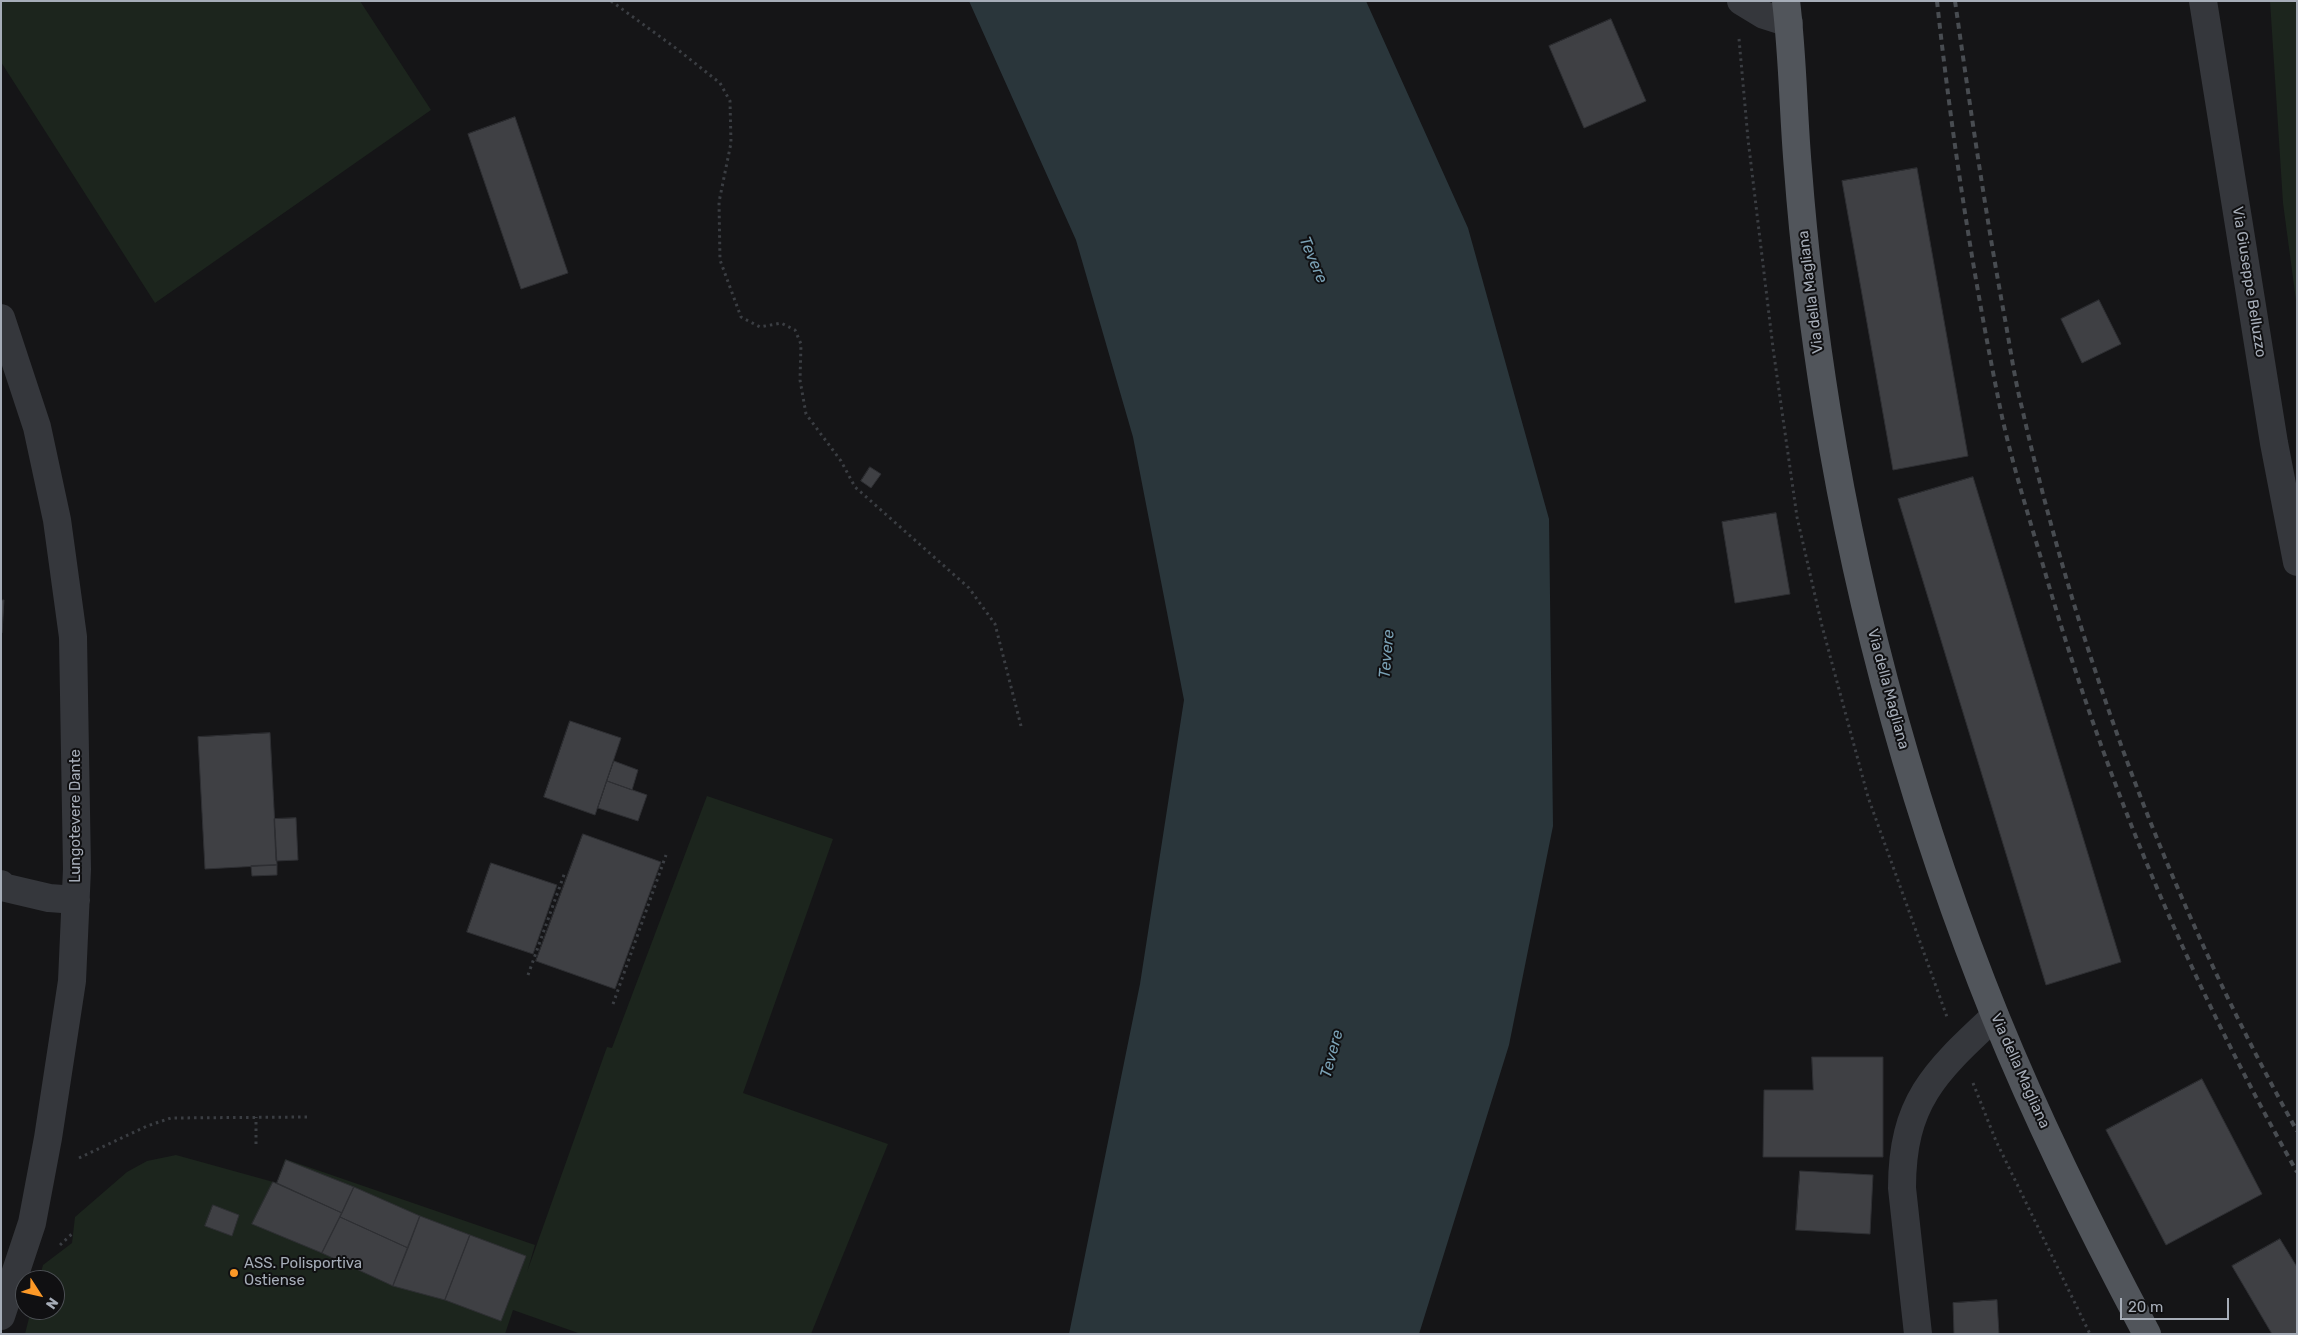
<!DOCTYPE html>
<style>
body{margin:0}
#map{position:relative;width:2298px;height:1335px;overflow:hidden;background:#151517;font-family:Rubik,sans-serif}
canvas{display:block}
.frame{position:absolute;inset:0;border:2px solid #a6adb8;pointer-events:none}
.north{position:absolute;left:15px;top:1270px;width:50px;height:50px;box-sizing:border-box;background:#101012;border:1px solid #4c4f54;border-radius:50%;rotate:125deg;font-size:14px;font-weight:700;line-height:20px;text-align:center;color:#a6adb8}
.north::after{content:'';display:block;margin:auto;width:18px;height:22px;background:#fc9927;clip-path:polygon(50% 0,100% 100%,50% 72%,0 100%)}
.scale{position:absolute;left:2120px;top:1298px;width:109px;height:22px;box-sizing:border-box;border:2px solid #a6adb8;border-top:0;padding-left:6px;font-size:15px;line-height:18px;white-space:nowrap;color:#a6adb8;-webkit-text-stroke:4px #101012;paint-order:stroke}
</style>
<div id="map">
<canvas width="2298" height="1335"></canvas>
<div class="frame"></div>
<div class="north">N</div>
<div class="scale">20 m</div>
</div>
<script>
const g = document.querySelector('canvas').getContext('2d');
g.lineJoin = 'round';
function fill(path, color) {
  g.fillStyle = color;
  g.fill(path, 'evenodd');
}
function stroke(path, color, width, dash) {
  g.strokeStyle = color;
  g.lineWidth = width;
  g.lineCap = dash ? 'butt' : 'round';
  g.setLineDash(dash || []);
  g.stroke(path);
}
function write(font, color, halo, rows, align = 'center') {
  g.font = font + ' Rubik,sans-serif';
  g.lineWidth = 4;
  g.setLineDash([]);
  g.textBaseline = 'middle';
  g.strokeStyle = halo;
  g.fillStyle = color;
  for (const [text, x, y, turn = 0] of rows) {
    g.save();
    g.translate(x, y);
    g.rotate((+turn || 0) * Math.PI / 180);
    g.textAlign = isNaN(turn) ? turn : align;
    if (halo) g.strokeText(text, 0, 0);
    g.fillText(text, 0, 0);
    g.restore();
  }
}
fill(new Path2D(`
 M1,1H360L431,110L155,303L1,62Z
 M2270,1H2297V308L2283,203Z
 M707,796L833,839L743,1093L888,1144L811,1334H581L513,1310L505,1334H25L31,1310H55V1280H39L43,1265L72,1243L75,1217L127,1172L147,1161L176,1155L277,1183L285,1159L535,1245L527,1272L607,1047L612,1048Z`), '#1c251d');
fill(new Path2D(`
 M969,1H1366L1468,228L1549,519L1553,826L1509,1045L1419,1334H1069L1140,984L1184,700L1133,437L1076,240Z`), '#2a363b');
const building = new Path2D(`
 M1611,19L1646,101L1584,128L1549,46Z
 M515,117L568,273L521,289L468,134Z
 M1917,168L1968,456L1893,470L1842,181Z
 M2099,300L2121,344L2082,363L2061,319Z
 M870,467L881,474L871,488L861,481Z
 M1973,477L2121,962L2046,985L1898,499Z
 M1776,513L1790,594L1735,603L1722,522Z
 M1,600H4L2,633H1Z
 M570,721L621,738L595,815L544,797Z
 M270,733L277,865L205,869L198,737Z
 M614,761L638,770L632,790L607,781Z
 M607,781L647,795L638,821L598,808Z
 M296,818L298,860L276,861L274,819Z
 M583,834L661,862L615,989L536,961Z
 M491,863L557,885L533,954L467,932Z
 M277,865V875L252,876L251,866Z
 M1812,1057H1883V1157H1763L1764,1090H1813Z
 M2202,1079L2262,1194L2166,1245L2106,1130Z
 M286,1160L354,1187L342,1213L277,1183Z
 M1800,1171L1873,1175L1870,1234L1796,1230Z
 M273,1182L342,1213L322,1253L252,1224Z
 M354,1187L420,1216L408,1248L340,1217Z
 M213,1205L239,1215L232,1236L205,1226Z
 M420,1216L470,1235L445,1300L393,1286Z
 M340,1217L408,1248L393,1286L322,1253Z
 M470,1235L526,1256L501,1321L445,1300Z
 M2280,1239L2297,1267V1334H2272L2232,1266Z
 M1997,1300L1999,1334H1954L1953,1303Z`);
fill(building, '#3f4044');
stroke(building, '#2e2f33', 1);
stroke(new Path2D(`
 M611,1L677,49L720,83L730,101L731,143L719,202L720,260L741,317L760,327L781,323L795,330L801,344L800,380L806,414L841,461L855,487L969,588L995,624L1021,726
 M1739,39L1748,139L1773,348L1797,517L1822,626L1868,797L1947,1017
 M528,975L565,872
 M613,1004L666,855
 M1973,1083L1996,1141L2090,1334
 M256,1144V1117
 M79,1158L147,1126L171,1118L307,1117
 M60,1245L74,1232`), '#3b3e43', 3, [2.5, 4]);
stroke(new Path2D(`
 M1741,1L1764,15L1789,23
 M2203,1L2274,443L2297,562
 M1,318L37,427L57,520L73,637L77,869L72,981L48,1138L32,1223L1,1316
 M1,884L2,887L49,898L76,900
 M1918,1334L1902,1188C1902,1101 1936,1071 1995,1016`), '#35373c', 28);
stroke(new Path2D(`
 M1786,1C1793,57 1793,112 1798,169C1804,250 1814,331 1827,412C1860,617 1918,825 1996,1018C2040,1126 2092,1231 2147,1334`), '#51555b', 28);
stroke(new Path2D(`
 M1937,1C1952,139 1973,276 2001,412C2013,468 2031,523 2047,579C2107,785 2191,985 2297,1172
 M1955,1C1970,106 1985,210 2004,314C2010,345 2014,377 2022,408C2079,659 2171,905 2297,1131`), '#484c51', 4, [6, 5]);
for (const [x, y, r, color] of [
 [234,1273,5,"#fc9927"]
]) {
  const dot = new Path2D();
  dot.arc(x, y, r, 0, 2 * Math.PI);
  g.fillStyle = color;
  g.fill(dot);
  stroke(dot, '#101012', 2);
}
write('15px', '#a6adb8', '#101012', [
 ["Via Giuseppe Belluzzo",2249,282,81],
 ["Via della Magliana",1811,292,-97],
 ["Via della Magliana",1888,689,75],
 ["Lungotevere Dante",76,816,-90],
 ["Via della Magliana",2020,1071,66]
]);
write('15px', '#a6adb8', '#101012', [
 ["ASS. Polisportiva",244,1264],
 ["Ostiense",244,1281]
], 'left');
write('italic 16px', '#7aa1b5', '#101012', [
 ["Tevere",1313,260,67],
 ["Tevere",1387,654,-85],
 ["Tevere",1332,1054,-75]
]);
</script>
